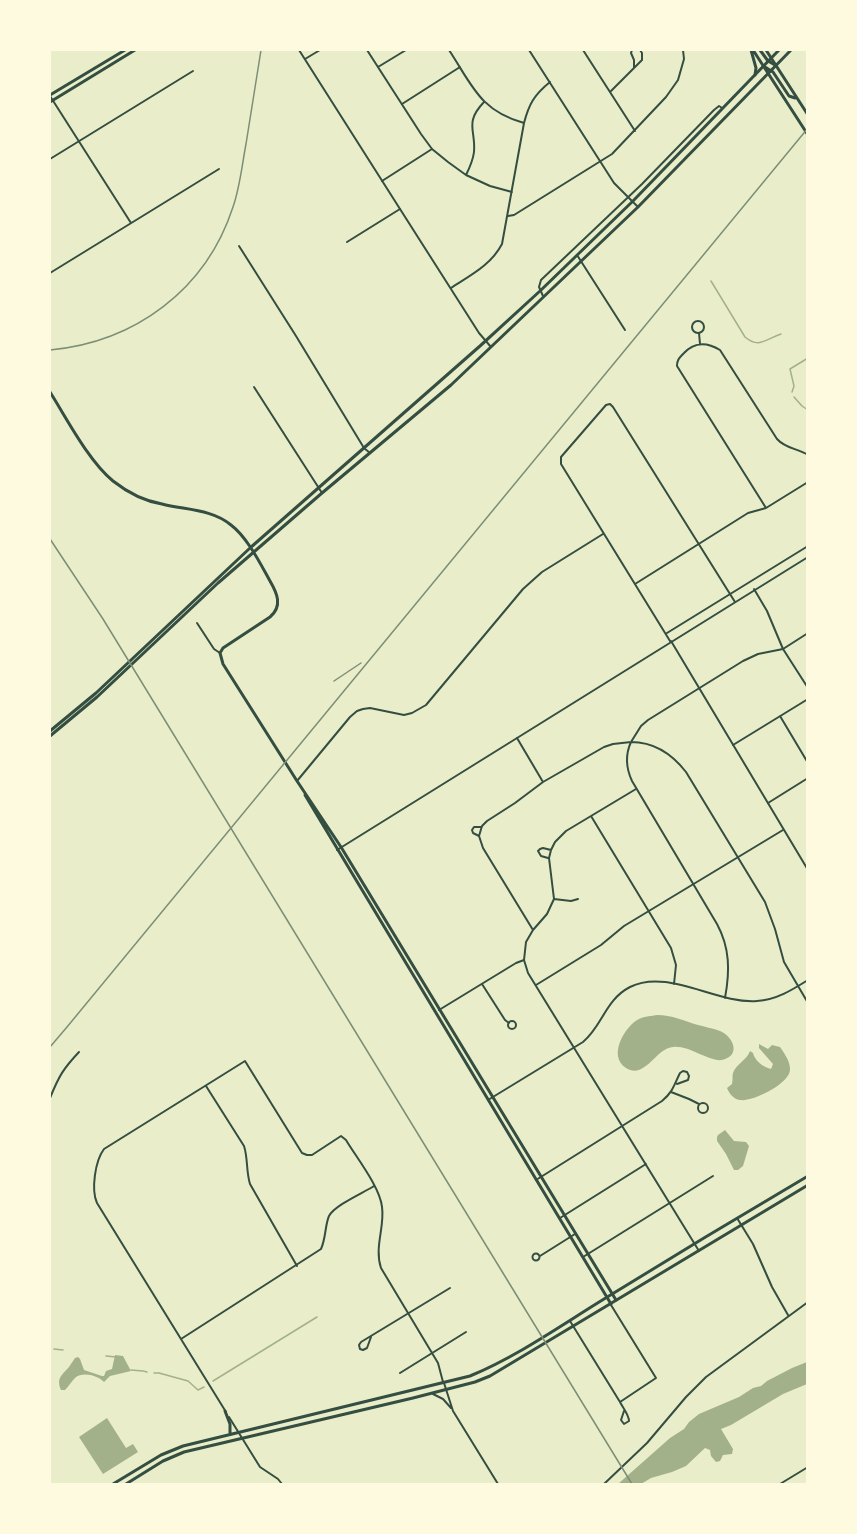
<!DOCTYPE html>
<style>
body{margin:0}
#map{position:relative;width:857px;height:1534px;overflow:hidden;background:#e9edc9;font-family:Quicksand,sans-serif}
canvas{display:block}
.frame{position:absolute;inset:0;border:51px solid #fefae0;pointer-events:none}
</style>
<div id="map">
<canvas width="857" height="1534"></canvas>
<div class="frame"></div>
</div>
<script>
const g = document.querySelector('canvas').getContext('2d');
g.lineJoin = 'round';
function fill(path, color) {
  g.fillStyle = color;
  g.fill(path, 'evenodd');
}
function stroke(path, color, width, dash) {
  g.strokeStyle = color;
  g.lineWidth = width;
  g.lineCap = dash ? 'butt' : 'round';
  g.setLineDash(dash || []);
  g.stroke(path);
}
fill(new Path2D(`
 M657,1015C672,1015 684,1021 698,1025C705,1027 712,1028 720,1031C734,1037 741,1056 722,1060C709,1062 689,1045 673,1047C656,1048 645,1080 626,1068C607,1056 625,1026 639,1019C645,1016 652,1016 657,1015Z
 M759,1044L768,1049L772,1045L780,1047C784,1053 790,1061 790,1069C791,1083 753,1102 740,1100C733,1099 729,1093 727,1088L732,1084C733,1080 732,1076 733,1073C736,1064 747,1060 750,1051L753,1053C755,1061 763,1067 771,1069L773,1064L759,1048Z
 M725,1130L734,1141L746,1142L749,1146L743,1166L738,1170H734L726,1154L717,1141V1137L718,1135Z
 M115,1355L123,1356L131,1371L110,1376L104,1382C98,1376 83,1371 75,1378C71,1382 69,1386 65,1390H61C56,1378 62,1375 69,1367C71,1364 73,1361 75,1358L78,1357L80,1359L84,1370L102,1376H104L106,1371L112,1369Z
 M807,1362V1384L783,1394L731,1425L721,1429L733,1449L732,1454L723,1455L720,1461L716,1462L711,1456L710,1450L705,1448L686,1466L672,1472L651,1478L641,1484H618L670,1438L684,1429L689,1422L699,1414L739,1397L753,1388L761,1386L767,1381L792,1368Z
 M107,1418L126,1448L133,1444L138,1452L103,1474L79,1437Z`), '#a3b18a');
stroke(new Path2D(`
 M711,281L745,337C759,349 766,339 781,334
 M792,392L794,386L790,369L808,358
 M794,397L802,406L808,410
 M54,1349L63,1350
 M106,1356L116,1357
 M131,1370L143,1371L147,1372
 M154,1373H159L188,1381L198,1390L204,1387
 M213,1381L317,1317`), '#a3b18a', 1.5);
stroke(new Path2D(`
 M367,50L421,134L432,149L448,162L466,175L490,186L512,192
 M449,50C472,85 480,111 524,123
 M529,50L614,183L638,207
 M583,50L635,131
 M632,50L631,53L634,60V68
 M305,59L320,50
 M378,67L406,50
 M610,92L642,60V53L640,50
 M50,96L131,223
 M402,104L460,67
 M50,159L193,71
 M466,175C470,167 473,160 474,152C476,130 464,123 484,102
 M382,181L432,149
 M508,216L514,215L612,154L666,97L678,80L684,59L683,50
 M347,242L400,209
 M239,246L296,336L364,448L370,453
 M577,255L625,330
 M50,273L219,169
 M451,288C471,275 491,265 502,244L524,123C529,104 534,95 550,82
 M543,296L539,287L541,280L642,184L714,110L719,106L722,108
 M692 327a6 6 0 1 1 12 0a6 6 0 1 1-12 0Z
 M699,333L700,344
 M254,387L322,493
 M766,508L677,366C677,360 679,358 684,353C694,342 707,342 720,350L777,439C786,449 797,448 808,455
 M635,584L748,513L766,508L808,482
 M754,589L767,611L783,649L808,688
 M197,623L214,649L220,653
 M667,633L808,546
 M670,641L561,464V457L606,405L610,404L613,407L735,602
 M780,716L808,763
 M517,738L543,782
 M733,745L808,699
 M297,781L350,717L357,711L363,709L370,708L404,715L412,713L426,705L523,589L542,572L603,534
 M636,789L566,831L555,842L551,850L549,858L554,899L547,914L533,930L526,942L524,960L528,973L699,1251
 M768,803L808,778
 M591,816L671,948L676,965L674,984
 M479,836L482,826L487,821L515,803L543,782L604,747L613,744L631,742L641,726L648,720L743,661L758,654L783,649L808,633
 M479,836L483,848L533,930
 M479,836L473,833L472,830L474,827H481
 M548,858L541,856L538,851L540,849L543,848L551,850
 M554,899L571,901L578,899
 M482,984L505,1020L509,1023
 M536,985L601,945L624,926L783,830
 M725,998C730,971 730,948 717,924L632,781C626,768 625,755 631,742C653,742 672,754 686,772L765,902L775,929L784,962L808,1003
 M439,1010L516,963L524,960
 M508 1025a4 4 0 1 1 8 0a4 4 0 1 1-8 0Z
 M206,1086L244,1146C248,1158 246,1171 250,1184L297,1266
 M671,1092L689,1099L699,1104
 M50,1098C59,1076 63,1069 79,1052
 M488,1100L583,1042C603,1025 605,1000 630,987C668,968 716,1004 757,1001C776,1000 792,990 808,980
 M698 1108a5 5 0 1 1 10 0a5 5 0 1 1-10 0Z
 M536,1180L662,1101C673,1092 674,1085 680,1073L683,1071L687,1072L689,1076L688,1080L677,1084
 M560,1218L646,1164
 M737,1218L753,1244L772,1287L788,1315
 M532.5 1257a3.5 3.5 0 1 1 7 0a3.5 3.5 0 1 1-7 0Z
 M540,1256L575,1234
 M583,1257L713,1176
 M611,1305L656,1378L620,1402
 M570,1321L620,1402C623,1408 629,1415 629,1421L624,1424L621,1420L624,1411
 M371,1337L367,1348L363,1350L360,1349L359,1345L361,1342L450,1288
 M181,1339L321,1249C326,1238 325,1225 329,1216C335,1205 363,1193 374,1186
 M400,1373L466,1332
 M226,1412L97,1203C91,1190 95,1161 104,1149L245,1061L302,1153L307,1155H312L341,1136L346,1140C356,1157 380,1187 382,1207C385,1227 374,1247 381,1268L438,1363L443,1382
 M229,1417L260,1467L278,1479L282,1484
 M604,1484L647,1443L686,1397L706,1377L808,1302
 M780,1484L808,1467`), '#344e41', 2);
stroke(new Path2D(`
 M299,50L400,209L479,333L491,347
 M671,641L808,870
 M337,850L808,557
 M444,1383L453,1411L498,1484
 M433,1394L443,1399L451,1408`), '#344e41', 2);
stroke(new Path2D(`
 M50,95L125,50
 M50,102L135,50
 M50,392C67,419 88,460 113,481C127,492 144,501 162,504C185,510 212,509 231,525C247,537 260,563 270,581C277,593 283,606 270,617L223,648L220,653L223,664L297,781L341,847L616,1300
 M50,731L96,693L250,548L480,346L540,291L633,201L779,50
 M50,736L97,697L218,583L322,493L451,385L638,207L791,50
 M305,795L611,1304`), '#344e41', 3);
stroke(new Path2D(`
 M751,50L756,68L755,75
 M753,50L808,135
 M760,50L768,61L775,65
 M766,50L808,115
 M765,67L773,72L789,96L795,98
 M225,1411L230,1424V1434
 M113,1484L161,1455L183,1446L470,1376C518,1356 560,1326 604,1299C672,1257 740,1216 808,1176
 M126,1484L163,1461L184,1452L413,1398L475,1382L490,1376L808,1185`), '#344e41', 3);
stroke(new Path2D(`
 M50,350C135,342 206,290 233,207C240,187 242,165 246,144C251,113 256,81 261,50
 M50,539L103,619L632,1484
 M334,681L361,663
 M50,1047L67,1027L808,128`), '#7c8e77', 1.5);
</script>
